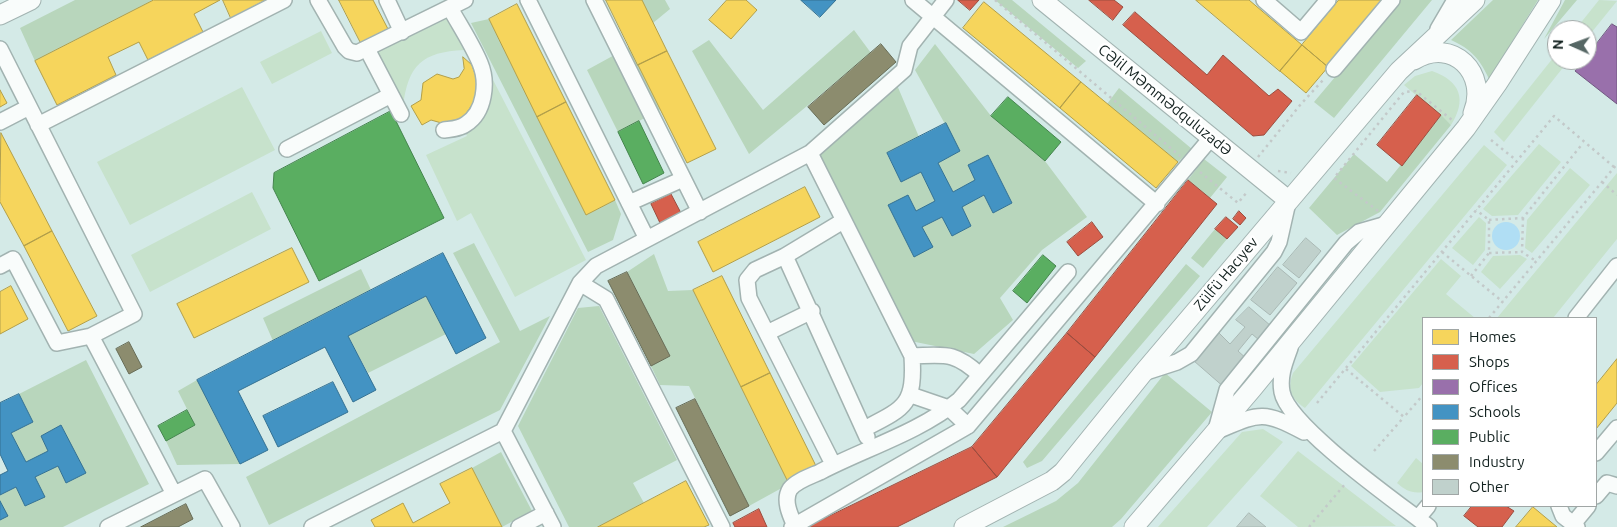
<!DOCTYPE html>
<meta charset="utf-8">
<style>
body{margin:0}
#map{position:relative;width:1617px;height:527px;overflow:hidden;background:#d4eae7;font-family:Ubuntu,sans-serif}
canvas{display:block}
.legend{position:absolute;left:1422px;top:317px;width:175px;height:190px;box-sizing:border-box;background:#fff;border:1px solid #a0a6a5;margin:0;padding:6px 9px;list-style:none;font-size:15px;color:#12211f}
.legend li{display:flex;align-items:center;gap:10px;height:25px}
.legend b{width:25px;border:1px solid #a0a6a5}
.north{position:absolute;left:1547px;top:20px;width:50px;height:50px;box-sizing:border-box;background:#fff;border:1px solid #a0a6a5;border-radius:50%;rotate:272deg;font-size:14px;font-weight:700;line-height:20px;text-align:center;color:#12211f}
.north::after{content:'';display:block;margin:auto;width:18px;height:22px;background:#566765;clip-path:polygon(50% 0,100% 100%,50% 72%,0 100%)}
</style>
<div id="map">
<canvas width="1617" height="527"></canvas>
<ul class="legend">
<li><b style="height:14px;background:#f6d55c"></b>Homes</li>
<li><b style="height:14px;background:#d6604d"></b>Shops</li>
<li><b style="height:14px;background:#9970ab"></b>Offices</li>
<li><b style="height:14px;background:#4393c3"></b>Schools</li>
<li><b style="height:14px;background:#5aae61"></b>Public</li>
<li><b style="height:14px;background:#8c8c6e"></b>Industry</li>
<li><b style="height:14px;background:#c0d1cc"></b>Other</li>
</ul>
<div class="north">N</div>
</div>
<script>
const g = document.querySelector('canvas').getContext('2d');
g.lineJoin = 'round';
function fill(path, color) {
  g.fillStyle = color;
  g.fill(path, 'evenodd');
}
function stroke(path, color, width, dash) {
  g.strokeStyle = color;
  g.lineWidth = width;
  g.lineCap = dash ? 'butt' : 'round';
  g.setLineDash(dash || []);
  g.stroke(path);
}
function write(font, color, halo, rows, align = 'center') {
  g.font = font + ' Ubuntu,sans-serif';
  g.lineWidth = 5;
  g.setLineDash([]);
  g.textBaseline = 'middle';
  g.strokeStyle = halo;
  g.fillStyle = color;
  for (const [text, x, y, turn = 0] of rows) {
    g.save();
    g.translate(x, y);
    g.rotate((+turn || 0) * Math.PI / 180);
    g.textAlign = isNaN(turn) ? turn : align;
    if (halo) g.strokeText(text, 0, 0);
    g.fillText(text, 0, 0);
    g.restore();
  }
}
fill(new Path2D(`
 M1599,0L1617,1L1587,38V30H1575Z
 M448,18L464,50C422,52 408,65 403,107L375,53Z
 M321,31L332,53L272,84L260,62Z
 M1557,53V60H1569L1504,142L1494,132Z
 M1432,71C1461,81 1467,100 1451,125L1404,85L1415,76Z
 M491,76L586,260L515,297L471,213L457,221L426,155L467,136L465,132Z
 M242,87L275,150L130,225L97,162Z
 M1539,144L1561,162L1518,215L1492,216L1483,209Z
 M1484,145L1507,165L1305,408C1291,399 1287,389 1293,373Z
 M1570,168L1590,185L1532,253L1525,248L1527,220Z
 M1617,173V239L1553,318H1497Z
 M252,192L271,229L150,292L131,255Z
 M1479,217L1486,223L1485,250L1473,265L1452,248Z
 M1520,255L1527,259L1500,289L1481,272L1493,256Z
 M1441,259L1461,276L1446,294L1475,318H1423V383L1419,388L1380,392L1351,366Z
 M1263,429L1283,442L1207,527H1158L1242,432Z
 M1298,451L1396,526L1298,527L1260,496Z
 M1416,458L1423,464V492C1412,494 1405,490 1397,483Z`), '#c7e2cc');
fill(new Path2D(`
 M75,0H154L35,61L20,28Z
 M642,0H665L670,9L653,23Z
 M995,0H1012L1086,61L1078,68Z
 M1400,0H1432L1334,118L1314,102Z
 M1493,0H1538L1489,79C1480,59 1471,49 1451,40Z
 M1565,0H1577L1544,39Z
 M489,19L586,215L615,200L621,214L613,240L588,252L471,23Z
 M854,30L871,53L749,154L692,51L709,40L763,110Z
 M935,44L991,116L1045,161L1087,217L1042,250L1000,298L1013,320L974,354L896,338L818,156L897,85L919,137L887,154L901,182L921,172L935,201L916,211L908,195L888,205L914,257L932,247L922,227L942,217L952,236L971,226L962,207L984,195L993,213L1012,203L988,155L968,165L975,180L953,192L938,163L960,151L915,70Z
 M629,47L660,110L618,132L587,70Z
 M1119,88L1192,149L1178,162L1107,104Z
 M1441,115L1451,125L1380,212L1337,235L1309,208L1354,154L1387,182Z
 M1204,159L1227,177L1210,198L1188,180Z
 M1215,229L1227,239L1203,268L1191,258Z
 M474,243L520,331L550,316L500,410L269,525L246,477L500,342L453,253Z
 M654,254L668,291L693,290L789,484L749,506L689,386L660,385L651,366L670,356L627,272Z
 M1186,264L1200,276L1042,461L1027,468L1023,462Z
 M361,269L371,290L273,341L263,318Z
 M426,296L446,334L368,373L348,336Z
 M599,306L677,460L633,483L644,503L598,527H569L518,426L578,308Z
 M86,360L149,484L63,527H0V520L7,516L0,501V495L16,487L25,506L44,497L35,477L58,466L66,483L85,473L61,425L41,436L48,451L26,462L11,433L33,422L19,394Z
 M1165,373L1212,412L1121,519L1112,527H1003L1056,501L1078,483Z
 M197,380L240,464L177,465L166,441L195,425L178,391Z
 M501,452L532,511L502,527L472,468Z`), '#b8d6bc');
fill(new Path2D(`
 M1492 236a14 14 0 1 1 28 0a14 14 0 1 1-28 0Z`), '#b0def4');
const homes = new Path2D(`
 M154,0H220L194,14L203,32L148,60L139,42L108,57L116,75L57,105L35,61Z
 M223,0H266L231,18Z
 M339,0H373L389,31L362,45Z
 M606,0H642L667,51L638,65Z
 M727,0H746L757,10L731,39L709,20Z
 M1196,0H1249L1302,45L1280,71Z
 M1339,0H1384L1328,67L1302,45Z
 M984,2L1081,82L1060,108L963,28Z
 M517,4L566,102L537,117L489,19Z
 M1302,45L1328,67L1306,93L1280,71Z
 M667,51L716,149L687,163L638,65Z
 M463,57L472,65L476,77L477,88L474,102L465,115L454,123L445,124L431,120L422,125L411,106L421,100L423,83L437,74L453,79L459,77L464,69Z
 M1081,82L1178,162L1156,188L1060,108Z
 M0,90L7,103L0,107Z
 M566,102L615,200L586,215L537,117Z
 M1,133L52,231L24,246L0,202Z
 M805,187L820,217L713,272L698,242Z
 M52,231L97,316L68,331L24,246Z
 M292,248L309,282L194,338L177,304Z
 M722,276L770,373L741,387L693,290Z
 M11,286L28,319L0,334V292Z
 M1617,359V403L1596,429V385Z
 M770,373L818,470L789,484L741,387Z
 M472,468L502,527H375L371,520L403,503L413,523L450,503L440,484Z
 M686,481L709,525L704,527H598Z
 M1533,507L1557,527H1516Z`);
fill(homes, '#f6d55c');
stroke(homes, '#b29f4a', 1);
const shops = new Path2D(`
 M958,0H979L970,10Z
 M1089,0H1114L1123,7L1113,20Z
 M1135,12L1207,75L1223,55L1269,96L1278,89L1292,101L1264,135L1253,136L1123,25Z
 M1417,95L1441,115L1402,166L1377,145Z
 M1188,180L1217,204L1095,357L1067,333Z
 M671,194L681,213L660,223L651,204Z
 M1239,211L1246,218L1240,225L1233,219Z
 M1226,217L1238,227L1227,239L1215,229Z
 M1092,222L1103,237L1078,256L1067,242Z
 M1067,333L1095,357L997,477L972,447Z
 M972,447L997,477L897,527H807Z
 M1472,506H1506L1514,511L1502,527H1478L1464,516Z
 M759,509L767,527H735L733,523Z`);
fill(shops, '#d6604d');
stroke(shops, '#9b4d3f', 1);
const offices = new Path2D(`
 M1612,24L1617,27V104L1575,71L1584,60H1587V56Z`);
fill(offices, '#9970ab');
stroke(offices, '#705881', 1);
const schools = new Path2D(`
 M801,0H836L820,17Z
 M946,123L960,151L938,163L953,192L975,180L968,165L988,155L1012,203L993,213L984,195L962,207L971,226L952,236L942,217L922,227L933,247L914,257L888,205L908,195L916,211L935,201L921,172L901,182L887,153Z
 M443,253L486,338L456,354L426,296L348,336L376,390L353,402L325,347L238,391L268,450L240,464L197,380Z
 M333,382L348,412L278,447L263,416Z
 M19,394L33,422L11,433L26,462L48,451L41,436L61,425L86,473L66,483L58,466L35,477L45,497L25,506L16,487L0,495V475L8,471L0,454V403Z
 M0,501L8,516L0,520Z`);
fill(schools, '#4393c3');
stroke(schools, '#347192', 1);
const public = new Path2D(`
 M1008,97L1061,142L1045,161L991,116Z
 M391,111L444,218L319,281L273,188L274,173Z
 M639,121L664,173L643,184L618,132Z
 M1043,255L1056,266L1027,303L1013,291Z
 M187,410L195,425L166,441L158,426Z`);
fill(public, '#5aae61');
stroke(public, '#44844d', 1);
const industry = new Path2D(`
 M881,44L896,62L824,125L808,107Z
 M627,272L670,356L651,366L608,281Z
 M129,342L142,367L129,374L116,349Z
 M695,399L749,506L730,516L676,408Z
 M186,504L193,519L178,527H141Z`);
fill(industry, '#8c8c6e');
stroke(industry, '#676c56', 1);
const building = new Path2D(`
 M1306,238L1321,251L1299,278L1283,265Z
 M1278,267L1297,283L1270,315L1251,300Z
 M1249,307L1271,326L1259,340L1252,334L1238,351L1248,360L1225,388L1194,361L1219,333L1230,344L1245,327L1236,320Z
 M1249,513L1266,527H1237Z`);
fill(building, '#c0d1cc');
stroke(building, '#a9b8b4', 1);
const minor = new Path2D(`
 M318,0L345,47L349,51L357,53L465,0
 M387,0L402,32
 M528,0L647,239
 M594,0L700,212
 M913,0L1157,204
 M1264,0L1301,32L1328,0
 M1438,29L1455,0
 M0,49L134,314L91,336L57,343L13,259L0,266
 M367,49L401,114
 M1334,69L1392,0
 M0,122L29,107
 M38,125L284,0
 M444,130C451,129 460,129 466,124C485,112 488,82 480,63C472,44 460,26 450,8
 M287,149L391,95
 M810,153L912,356C915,405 905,408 864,429
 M629,203L683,179
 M843,221L785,256L867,437
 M785,256L755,270L747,280L749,298L833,464
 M580,283L606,299L722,527
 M1576,318L1617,266
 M767,333L812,311
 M91,336L174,494
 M1290,348C1285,362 1279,376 1282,392C1288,426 1398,503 1429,527
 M912,356C945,355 954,351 980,375
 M1143,373L1177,362L1191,354L1274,252L1279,242L1288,202
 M911,395L949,408L968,426
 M1216,430L1227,390L1346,243L1359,232L1387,224
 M503,431L580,283L596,266L810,153L904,70L910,46L946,0
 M1217,431C1260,413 1262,410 1304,432
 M1596,453L1617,428
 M1596,496L1607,483L1617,486
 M1559,506L1563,516L1577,527
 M1418,518L1428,506
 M1573,524L1588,506
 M795,526C790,515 783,500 790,489C796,481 811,476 820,472C866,448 918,433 959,400L1068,272
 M108,527L205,479L232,527
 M312,527L503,431L553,527
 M519,527L546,513
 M792,527L968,426L1211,138`);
const major = new Path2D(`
 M1042,0L1288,200
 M0,15L31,0
 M1414,60C1453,36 1489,74 1473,113
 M964,527L1052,481L1063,472L1143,373L1399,71L1475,0
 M1134,527L1252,389L1466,128L1497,84L1551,0`);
stroke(minor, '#a2b3b1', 18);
stroke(major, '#a2b3b1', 21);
stroke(new Path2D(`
 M995,0L1180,156
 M1491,140L1516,160
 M1258,157L1301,104L1324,79
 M1278,171L1291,173
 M1200,172L1238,203L1247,192
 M1602,182L1617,195
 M1378,211L1334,178L1404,92L1416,91L1452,120
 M1523,218L1522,252L1536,261
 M1489,220L1523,218L1583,143
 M1442,252L1503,302
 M1489,253L1522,252
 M1471,276L1489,253V220L1476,210
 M1489,318L1617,164
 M1346,369L1404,417L1423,395
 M1317,403L1554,116L1614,167
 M1374,451L1404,417
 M1309,527L1345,484`), '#c3c9c9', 2.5, [2.5, 4]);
stroke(minor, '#f9fcfb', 15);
stroke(major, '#f9fcfb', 19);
write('15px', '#12211f', '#fff', [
 ["Cəlil Məmmədquluzadə",1165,100,39],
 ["Zülfü Hacıyev",1226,274,-50]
]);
</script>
